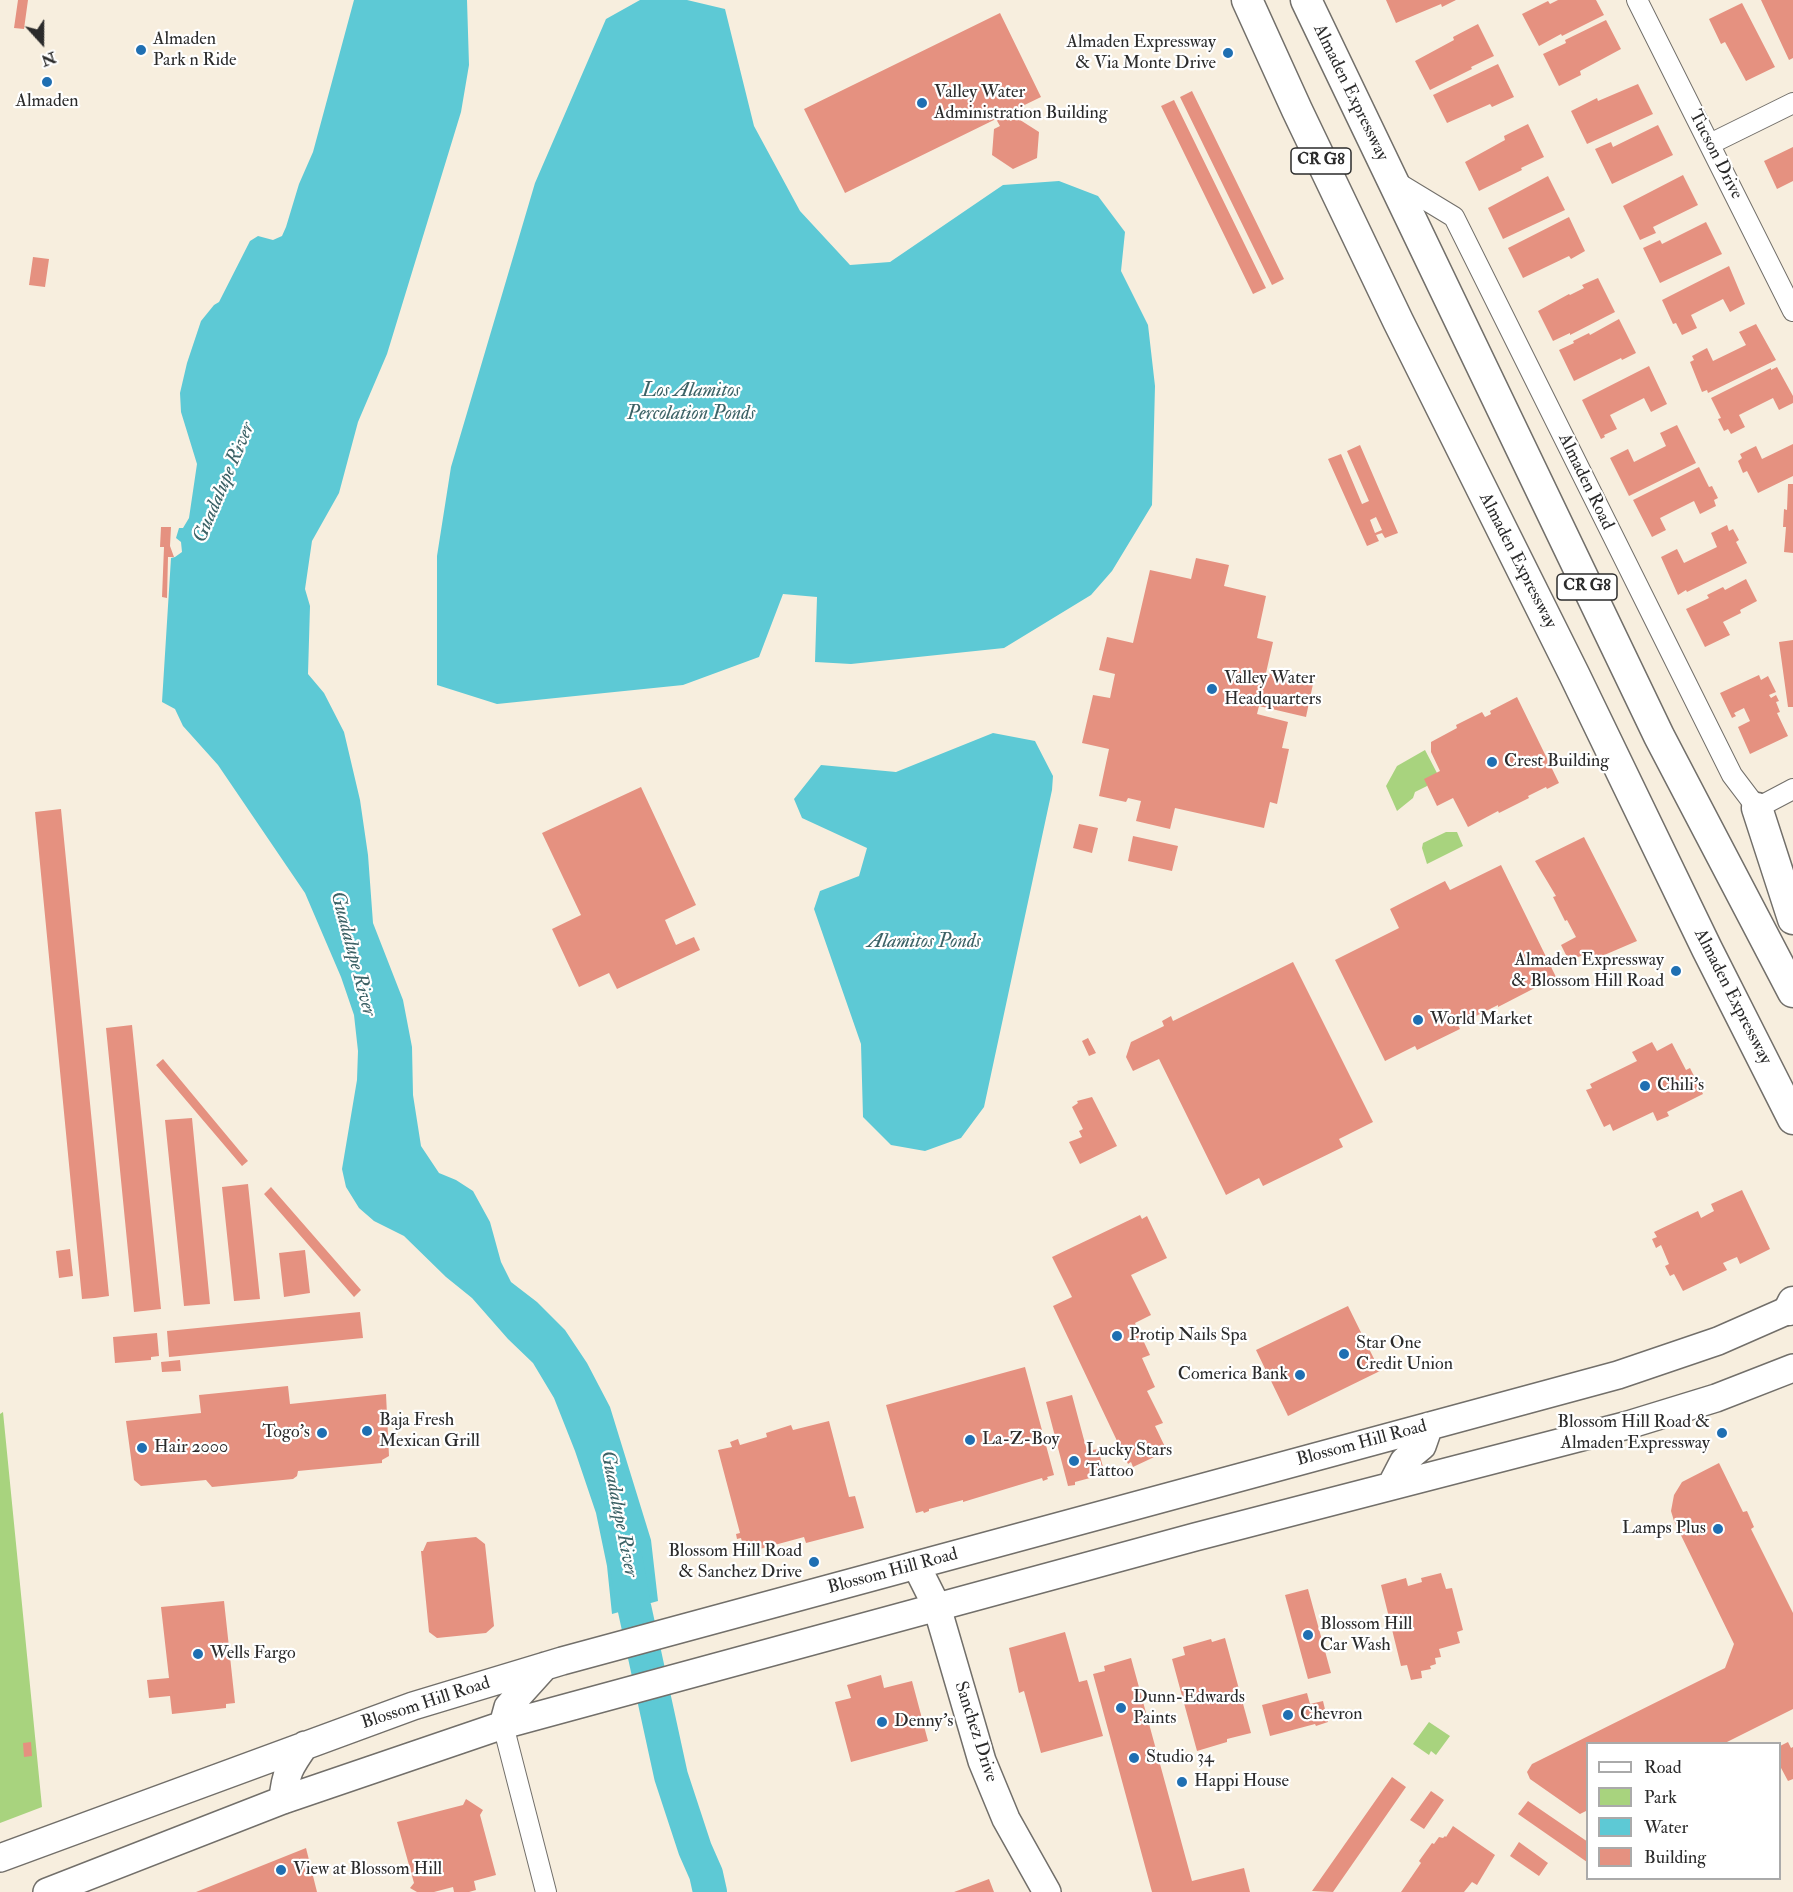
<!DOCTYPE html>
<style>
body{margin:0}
#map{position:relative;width:1793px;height:1892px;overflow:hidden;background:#f7eede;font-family:"IM FELL Double Pica",serif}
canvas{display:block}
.legend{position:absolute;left:1586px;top:1742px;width:195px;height:138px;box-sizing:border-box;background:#fff;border:2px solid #aaa;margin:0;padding:8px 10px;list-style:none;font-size:18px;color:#2b2b2b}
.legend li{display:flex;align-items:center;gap:12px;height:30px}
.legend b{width:30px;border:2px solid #aaa}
.north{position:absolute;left:12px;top:12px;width:60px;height:60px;-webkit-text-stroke:4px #fff;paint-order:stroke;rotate:159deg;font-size:16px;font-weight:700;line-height:24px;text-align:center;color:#2b2b2b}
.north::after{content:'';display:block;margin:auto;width:21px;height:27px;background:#2b2b2b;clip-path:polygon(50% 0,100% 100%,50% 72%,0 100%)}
</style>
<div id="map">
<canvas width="1793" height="1892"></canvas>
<ul class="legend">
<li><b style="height:8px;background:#fff"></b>Road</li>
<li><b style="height:16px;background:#a8d37e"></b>Park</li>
<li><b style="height:16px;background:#5dc9d5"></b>Water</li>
<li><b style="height:16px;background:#e59180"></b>Building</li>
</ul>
<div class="north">N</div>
</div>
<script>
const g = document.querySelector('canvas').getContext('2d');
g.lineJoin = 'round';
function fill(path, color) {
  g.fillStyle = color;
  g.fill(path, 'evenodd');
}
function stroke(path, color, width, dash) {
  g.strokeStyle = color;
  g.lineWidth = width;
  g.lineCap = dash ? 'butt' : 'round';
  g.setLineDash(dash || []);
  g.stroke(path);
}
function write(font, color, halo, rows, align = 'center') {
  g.font = font + ' "IM FELL Double Pica",serif';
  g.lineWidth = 4.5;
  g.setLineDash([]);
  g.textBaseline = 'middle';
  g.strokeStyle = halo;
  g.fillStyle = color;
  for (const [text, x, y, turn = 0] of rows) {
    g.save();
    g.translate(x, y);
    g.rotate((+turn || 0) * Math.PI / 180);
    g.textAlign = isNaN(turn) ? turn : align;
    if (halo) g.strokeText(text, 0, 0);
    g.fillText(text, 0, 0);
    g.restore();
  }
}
fill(new Path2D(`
 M1425,750L1437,773L1427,786L1415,792L1413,798L1397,811L1386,786L1397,766Z
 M1446,832H1457L1463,846L1427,864L1422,848L1423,843Z
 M3,1412L42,1807L0,1823V1414Z
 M1429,1722L1450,1736L1436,1755L1431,1751L1429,1755L1413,1744Z`), '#a8d37e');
fill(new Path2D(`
 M354,0H467L469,65L461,112L387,354L358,422L339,493L312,541L305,589L310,606L308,674L324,693L344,732L360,800L368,855L373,923L403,1000L412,1047L413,1095L421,1146L439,1173L456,1180L473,1191L490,1222L501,1262L511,1282L537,1302L565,1330L587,1363L610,1407L651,1540L658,1601L612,1614L607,1566L596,1513L575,1451L554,1398L533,1363L508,1339L472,1298L446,1277L404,1236L374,1221L359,1208L346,1187L342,1169L357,1080L358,1051L354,1015L341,977L305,893L218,765L183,726L175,709L162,702L171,558L175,557L182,552L181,542L176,538L179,528H183L189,518L197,464L181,412L180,393L187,363L201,321L214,305L219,302L250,241L258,236L273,240L282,236L286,227L299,184L313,152Z
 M640,0H687L725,9L754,126L800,211L850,265L890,262L1003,185L1059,181L1098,196L1125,232L1121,271L1148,325L1155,386L1152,505L1112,571L1091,595L1004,648L851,664L815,662L817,597L783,594L759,657L683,685L497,704L437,685V556L451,467L535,183L606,19Z
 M993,733L1035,741L1053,776L1052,790L984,1107L961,1138L925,1151L891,1145L863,1117L861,1044L814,909L820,891L859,876L867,848L802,818L794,799L821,765L896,772Z`), '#5dc9d5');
stroke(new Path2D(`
 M626,1561L634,1606L671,1776L695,1849L706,1874L710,1892`), '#5dc9d5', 34);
fill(new Path2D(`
 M18,0H28L24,29L14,28Z
 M1386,0H1456L1442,7L1441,4L1396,23Z
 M1558,0H1596L1604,15L1562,36L1561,34L1539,46L1522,14L1548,1L1550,4Z
 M1761,0H1793V58L1789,60Z
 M1742,3L1775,67L1746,81L1725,42L1721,44L1709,19Z
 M1000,13L1041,97L1006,114L1010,121L1017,118L1039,132L1037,158L1013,169L992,155L994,129L1000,126L996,119L845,193L804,109Z
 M1606,20L1621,49L1580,71L1581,75L1559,86L1543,54L1566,43L1565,40Z
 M1478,24L1494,56L1471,67L1472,69L1430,90L1415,61L1454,40L1453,37Z
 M1498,64L1514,97L1492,107L1490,104L1447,123L1433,95Z
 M1638,84L1653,114L1587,144L1571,111L1597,98L1598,101Z
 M1192,91L1284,279L1272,285L1180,97Z
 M1174,100L1266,288L1253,294L1161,106Z
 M1528,124L1544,157L1521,168L1522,170L1479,191L1465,162L1505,140L1504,136Z
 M1658,125L1673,155L1612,184L1595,149L1611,142L1613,147Z
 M1793,147V181L1777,189L1764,161Z
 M1683,175L1698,205L1653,227L1656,233L1640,240L1623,206Z
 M1548,176L1565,210L1503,239L1488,208Z
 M1569,217L1585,251L1571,259L1569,256L1523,278L1508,248Z
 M1706,222L1722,254L1660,283L1643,248L1660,240L1662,244Z
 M33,257L49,259L45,287L29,285Z
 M1729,266L1745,304L1730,312L1723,299L1691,315L1697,328L1682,335L1676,323L1673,324L1662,300Z
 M1598,278L1615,312L1570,335V333L1553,341L1538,311L1569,294L1570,295L1584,288L1582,285Z
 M1619,319L1636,353L1622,360L1621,358L1574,381L1559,350L1574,343L1573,341L1589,333L1590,335Z
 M1756,324L1776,360L1708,393L1707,390L1702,392L1690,362L1694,360L1692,356L1707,348L1713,361L1746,345L1739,332Z
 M1649,366L1667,404L1651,412L1644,398L1610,415L1617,429L1604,435L1605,437L1601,439L1582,400Z
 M1777,367L1793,396V403L1779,410L1773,398L1739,415L1745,427L1731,434L1728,429L1724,431L1718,419L1721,418L1711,398L1771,368V370Z
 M1677,425L1696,463L1629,496L1610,458L1628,449L1634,462L1666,446L1660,433Z
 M1793,444V476L1758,493L1747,471L1743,473L1738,461L1742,458L1740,454L1756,446L1762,459Z
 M1360,445L1398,533L1385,538L1382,533L1376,535L1379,541L1367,546L1328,459L1341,454L1362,504L1369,501L1347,451ZM1376,517L1382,530L1375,533L1370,520Z
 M1699,467L1709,487L1712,486L1718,498L1714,500L1716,506L1700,514L1694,501L1660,518L1666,530L1652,537L1633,500Z
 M1788,484H1793V553L1784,552L1786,527H1783L1784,509L1787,510Z
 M1727,525L1729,531L1733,529L1739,540L1736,542L1747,563L1687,592L1686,590L1678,595L1661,557L1677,549L1684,563L1717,547L1711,533Z
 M161,527H171L170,546L174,557H168L167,598L162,597L164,547H160Z
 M1196,558L1229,565L1224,586L1266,596L1257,638L1273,642L1266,673L1313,684L1306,717L1259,706L1257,714L1288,722L1282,748L1289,749L1277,804L1270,802L1264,828L1175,808L1170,829L1136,821L1141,801L1128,798L1126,802L1099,796L1109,749L1082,743L1093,695L1110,698L1115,674L1099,670L1107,637L1133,643L1150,570L1191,579Z
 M1746,579L1757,601L1740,610L1741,613L1723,622L1730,635L1705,647L1686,609L1709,598L1707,595L1723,587L1725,590Z
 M1793,640V707H1788L1779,642Z
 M1759,675L1761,680L1768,676L1776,692L1769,695L1771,698L1776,695L1779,701L1776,702L1780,712L1777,713L1788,736L1750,754L1738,727L1750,721L1744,708L1734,713L1736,716L1732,718L1720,693Z
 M1517,697L1559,783L1547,789L1546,787L1528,796L1529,798L1499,813L1498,811L1468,827L1453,798L1437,806L1424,779L1440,771L1431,752V742L1457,728L1456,725L1482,712L1485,717L1491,714L1490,711Z
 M641,787L696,905L665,920L676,945L694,937L700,950L617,989L609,973L579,987L552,929L581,915L542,833Z
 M61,809L109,1296L95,1298L82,1299L35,812Z
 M1079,824L1098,828L1092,853L1073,848Z
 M1133,836L1178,846L1172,871L1128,861Z
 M1584,837L1637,941L1602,956L1603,959L1588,966L1583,955L1569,961L1561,945L1576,937L1567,920L1565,921L1553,897L1556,896L1535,861Z
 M1501,865L1556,977L1498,1007V1005L1458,1025L1460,1029L1417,1050L1415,1046L1385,1061L1335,960L1399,928L1390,909L1445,881L1450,890Z
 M1293,962L1373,1122L1339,1139L1343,1147L1263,1186L1259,1178L1226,1195L1159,1059L1133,1071L1126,1057L1131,1042L1164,1026L1162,1021L1171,1016L1173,1021Z
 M132,1025L161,1309L134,1312L106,1028Z
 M1088,1038L1096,1053L1089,1056L1082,1041Z
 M1652,1042L1657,1051L1672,1043L1686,1070L1690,1068L1703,1094L1667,1112L1669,1116L1657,1121L1653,1112L1613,1131L1610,1124L1604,1127L1586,1090L1592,1088L1590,1084L1637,1061L1632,1052Z
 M163,1059L248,1161L242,1166L156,1065Z
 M1092,1097L1117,1146L1080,1164L1069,1142L1082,1137L1079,1131L1083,1129L1072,1107L1078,1103L1077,1101Z
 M192,1118L210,1304L184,1306L165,1120Z
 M248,1184L260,1299L234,1301L222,1187Z
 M271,1187L361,1290L354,1297L264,1194Z
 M1742,1190L1770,1249L1740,1264L1737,1257L1723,1263L1727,1270L1683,1291L1674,1274L1670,1276L1665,1266L1669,1264L1661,1245L1656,1248L1652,1239L1657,1237L1654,1232L1698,1211L1701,1218L1714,1211L1711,1204Z
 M1140,1215L1142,1219L1147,1216L1167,1258L1131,1275L1151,1315L1135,1323L1150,1355L1142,1358L1155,1387L1147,1391L1163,1423L1155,1426L1167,1451L1133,1467L1131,1462L1128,1464L1053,1306L1072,1297L1052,1257Z
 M70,1249L73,1276L59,1278L56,1251Z
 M305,1250L310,1293L284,1297L279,1253Z
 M1348,1306L1380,1371L1288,1416L1256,1350Z
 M360,1312L363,1338L169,1357L167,1331Z
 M157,1333L159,1356L151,1357V1360L115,1363L113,1337Z
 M180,1360L181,1371L162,1372L161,1362Z
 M1025,1367L1054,1475L1047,1477L1048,1479L1043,1481L1042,1478L963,1502V1500L929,1509V1511L924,1513L923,1511L916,1513L886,1405Z
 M288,1386L290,1404L386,1394L389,1456L382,1460V1463L298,1471L297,1476L293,1479L212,1487L206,1480L141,1486L134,1480L126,1421L201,1413L199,1395Z
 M1072,1395L1087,1451L1098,1449L1105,1474L1075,1482V1485L1068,1486L1046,1402Z
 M829,1421L849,1497L855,1496L864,1528L806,1543L804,1537L745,1553L741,1538L737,1539L736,1534L740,1533L718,1450L732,1447L730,1442L738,1439L740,1445L767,1437L766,1433L791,1425L793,1430Z
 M1719,1463L1743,1512L1747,1511L1754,1527L1751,1529L1793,1613V1709L1723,1744H1588V1810L1580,1814L1530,1779L1527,1772L1532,1764L1725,1668L1734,1644L1674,1521L1671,1511L1674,1495L1682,1482Z
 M476,1537L485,1544L494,1626L486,1633L437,1638L429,1632L421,1551H423L427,1542Z
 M1441,1573L1446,1589L1452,1588L1463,1630L1457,1632L1460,1643L1439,1649L1441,1657L1435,1658L1436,1664L1430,1666L1431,1669L1421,1671L1422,1678L1411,1680L1407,1665L1401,1666L1381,1585L1406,1578L1408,1586L1422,1582L1421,1578Z
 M1308,1589L1331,1673L1308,1679L1285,1595Z
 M224,1601L235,1703L226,1704V1708L172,1714L170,1696L149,1698L147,1680L169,1678L161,1607Z
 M1065,1632L1079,1682L1087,1680L1103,1736L1041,1753L1024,1691L1019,1693L1009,1648Z
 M1225,1638L1251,1733L1227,1739V1742L1197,1751L1172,1659L1185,1655L1183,1647L1211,1639L1212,1642Z
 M1131,1658L1192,1881L1244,1868L1250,1892H1152L1093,1674L1105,1671L1104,1666Z
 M881,1675L884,1688L912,1681L928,1741L851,1762L835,1702L851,1698L847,1685Z
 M1307,1693L1310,1704L1323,1701L1328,1722L1316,1726L1315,1724L1270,1736L1262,1705Z
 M31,1742L32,1756L24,1757L23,1743Z
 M1788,1742L1791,1748L1793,1747V1779L1788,1781L1780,1766V1746Z
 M1392,1777L1406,1787L1333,1892L1312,1891Z
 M1431,1791L1444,1800L1424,1829L1410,1820Z
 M466,1799L483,1810L480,1815L496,1875L474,1881L476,1890L469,1892H454L453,1887L434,1892H417L410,1888L414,1883L397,1822L463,1805Z
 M1528,1801L1588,1842L1587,1862L1518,1814Z
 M1453,1826L1495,1855L1477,1885L1472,1882L1464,1892H1401L1421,1863L1419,1861L1432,1843L1434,1844L1439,1837L1443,1838L1445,1836L1446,1837Z
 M1519,1842L1548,1863L1539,1876L1510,1856Z
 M306,1848L317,1892H196Z
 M989,1879L994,1892H954Z`), '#e59180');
const street = new Path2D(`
 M1637,0L1793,311
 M1710,144L1793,103
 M1393,180L1454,217L1732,775L1757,808L1793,789
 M503,1725L546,1892`);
const secondary = new Path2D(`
 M1391,1486L1404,1461L1422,1446L1429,1426
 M916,1565L937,1607L982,1761L1006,1819L1047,1892
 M503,1725L508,1707L545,1666
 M283,1800C285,1774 290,1766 305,1745
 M0,1858L413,1706L562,1661L1618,1375L1718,1341L1793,1308
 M47,1892L283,1800L503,1725L1195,1537L1628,1425L1716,1398L1793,1368`);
const primary = new Path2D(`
 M1247,0L1297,110L1398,321L1574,674L1707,949L1793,1119
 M1306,0L1659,736L1793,992
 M1757,808L1793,919
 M1789,1310L1793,1302`);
stroke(street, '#726f6a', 22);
stroke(secondary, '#726f6a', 30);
stroke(primary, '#726f6a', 33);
stroke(street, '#fff', 20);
stroke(secondary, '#fff', 27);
stroke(primary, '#fff', 30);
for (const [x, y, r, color] of [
 [141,50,6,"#1f6fb2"],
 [1228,53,6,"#1f6fb2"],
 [47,82,6,"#1f6fb2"],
 [922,103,6,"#1f6fb2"],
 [1212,689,6,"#1f6fb2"],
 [1492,762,6,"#1f6fb2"],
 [1676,971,6,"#1f6fb2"],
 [1418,1020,6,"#1f6fb2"],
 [1645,1086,6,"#1f6fb2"],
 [1117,1336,6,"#1f6fb2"],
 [1344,1354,6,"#1f6fb2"],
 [1300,1375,6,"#1f6fb2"],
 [367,1431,6,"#1f6fb2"],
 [322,1433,6,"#1f6fb2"],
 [1722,1433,6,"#1f6fb2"],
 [970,1440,6,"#1f6fb2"],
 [142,1448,6,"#1f6fb2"],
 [1074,1461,6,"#1f6fb2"],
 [1718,1529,6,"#1f6fb2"],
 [814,1562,6,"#1f6fb2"],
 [1308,1635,6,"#1f6fb2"],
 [198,1654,6,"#1f6fb2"],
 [1121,1708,6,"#1f6fb2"],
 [1288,1715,6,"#1f6fb2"],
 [882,1722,6,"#1f6fb2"],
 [1134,1758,6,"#1f6fb2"],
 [1182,1782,6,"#1f6fb2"],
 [281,1870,6,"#1f6fb2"]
]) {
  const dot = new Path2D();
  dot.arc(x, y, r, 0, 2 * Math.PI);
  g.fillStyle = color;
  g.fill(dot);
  stroke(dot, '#fff', 2);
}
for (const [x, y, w] of [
 [1321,161,60],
 [1587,587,60]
]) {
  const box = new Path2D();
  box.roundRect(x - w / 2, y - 13, w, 26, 4.5);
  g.fillStyle = '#fff';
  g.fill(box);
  stroke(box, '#2b2b2b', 1.5);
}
write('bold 16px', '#2b2b2b', null, [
 ["CR G8",1321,161],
 ["CR G8",1587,587]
]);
write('18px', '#2b2b2b', '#fff', [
 ["Almaden",153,40],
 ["Park n Ride",153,61],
 ["Almaden Expressway",1216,43,"right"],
 ["& Via Monte Drive",1216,64,"right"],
 ["Valley Water",934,93],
 ["Administration Building",934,114],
 ["Almaden",47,102,"center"],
 ["Valley Water",1224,679],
 ["Headquarters",1224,700],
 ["Crest Building",1504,762],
 ["Almaden Expressway",1664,961,"right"],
 ["& Blossom Hill Road",1664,982,"right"],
 ["World Market",1430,1020],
 ["Chili's",1657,1086],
 ["Protip Nails Spa",1129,1336],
 ["Star One",1356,1344],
 ["Credit Union",1356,1365],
 ["Comerica Bank",1288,1375,"right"],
 ["Baja Fresh",379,1421],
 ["Mexican Grill",379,1442],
 ["Blossom Hill Road &",1710,1423,"right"],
 ["Almaden Expressway",1710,1444,"right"],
 ["Togo's",310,1433,"right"],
 ["La-Z-Boy",982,1440],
 ["Hair 2000",154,1448],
 ["Lucky Stars",1086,1451],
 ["Tattoo",1086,1472],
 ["Lamps Plus",1706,1529,"right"],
 ["Blossom Hill Road",802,1552,"right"],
 ["& Sanchez Drive",802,1573,"right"],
 ["Blossom Hill",1320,1625],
 ["Car Wash",1320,1646],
 ["Wells Fargo",210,1654],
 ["Dunn-Edwards",1133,1698],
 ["Paints",1133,1719],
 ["Chevron",1300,1715],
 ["Denny's",894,1722],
 ["Studio 34",1146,1758],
 ["Happi House",1194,1782],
 ["View at Blossom Hill",293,1870]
], 'left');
write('18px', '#2b2b2b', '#fff', [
 ["Almaden Expressway",1350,93,64],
 ["Tucson Drive",1715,155,63],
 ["Almaden Road",1585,482,64],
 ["Almaden Expressway",1517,561,63],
 ["Almaden Expressway",1732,997,63],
 ["Blossom Hill Road",1362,1444,-15],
 ["Blossom Hill Road",893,1572,-15],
 ["Blossom Hill Road",426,1704,-18],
 ["Sanchez Drive",975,1732,72]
]);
write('italic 20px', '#3c6266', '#fff', [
 ["Los Alamitos",691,392],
 ["Percolation Ponds",691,415],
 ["Guadalupe River",225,483,-67],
 ["Alamitos Ponds",924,943],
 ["Guadalupe River",352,954,75],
 ["Guadalupe River",618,1514,79]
]);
</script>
